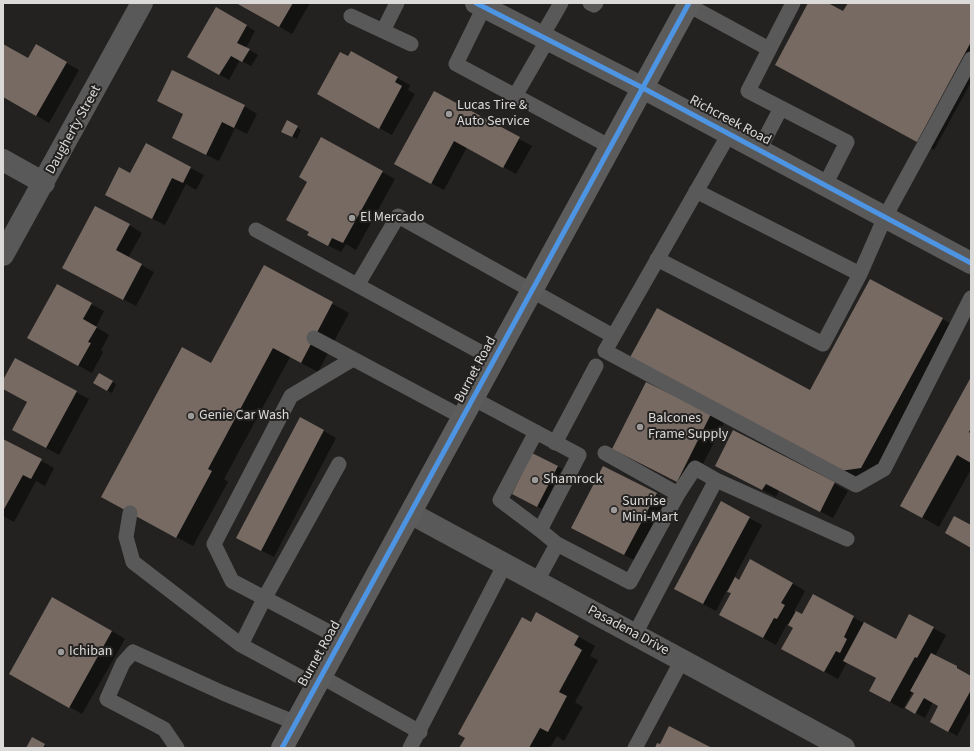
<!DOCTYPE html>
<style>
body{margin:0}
#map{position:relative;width:974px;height:751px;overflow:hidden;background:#232221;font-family:"Source Sans 3",sans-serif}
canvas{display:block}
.frame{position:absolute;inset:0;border:4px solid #dcdad9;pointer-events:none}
</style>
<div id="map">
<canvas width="974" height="751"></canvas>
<div class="frame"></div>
</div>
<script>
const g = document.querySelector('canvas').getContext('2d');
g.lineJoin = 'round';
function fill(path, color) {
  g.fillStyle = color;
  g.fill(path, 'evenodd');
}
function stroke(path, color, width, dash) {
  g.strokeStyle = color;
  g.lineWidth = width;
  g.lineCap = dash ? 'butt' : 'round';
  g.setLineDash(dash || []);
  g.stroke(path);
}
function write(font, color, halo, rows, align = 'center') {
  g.font = font + ' "Source Sans 3",sans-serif';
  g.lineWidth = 4;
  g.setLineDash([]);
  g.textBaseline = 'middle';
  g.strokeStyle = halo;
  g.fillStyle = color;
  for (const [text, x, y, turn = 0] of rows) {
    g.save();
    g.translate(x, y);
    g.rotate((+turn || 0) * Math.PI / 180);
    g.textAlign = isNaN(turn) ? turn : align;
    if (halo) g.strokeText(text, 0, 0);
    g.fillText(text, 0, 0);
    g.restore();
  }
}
fill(new Path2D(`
 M238,3H310L292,34Z
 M809,3H826L844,13L849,3H971V82L934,150L792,74Z
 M216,8L255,31L246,48L258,55L251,66L240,60L229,80L189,57Z
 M3,45L28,59L36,46L79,70L49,123L3,96Z
 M351,52L410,85L408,90L415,94L392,135L331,101Z
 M434,92L532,146L516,174L467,147L444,190L408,171Z
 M244,106L257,114L247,134L235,128L219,161L186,145Z
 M287,122L301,130L297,139L282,131Z
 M146,145L204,175L196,190L186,184L165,225L119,202Z
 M382,172L395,179L356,250L346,244L341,252L321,242L310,232Z
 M129,225L142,233L128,258L154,272L136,306L77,275Z
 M264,266L349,313L318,372L290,357L224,479L228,482L193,546L119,506L211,364Z
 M871,280L959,328L878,477L850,481L646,370L810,392Z
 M91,304L104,311L96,327L109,335L101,350L103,352L92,373L41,345Z
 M99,374L116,384L112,393L94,383Z
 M971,379V469L939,527L918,515Z
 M3,382L76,392L89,399L59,455L26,437L28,402L3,388Z
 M711,415L724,423L690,489L626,456Z
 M324,431L336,438L274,557L250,545Z
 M734,431L848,491L833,518L779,490L776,497L729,473Z
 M3,440L54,468L45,486L36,481L14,522L3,516Z
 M533,455L562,469L542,509L513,494Z
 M656,494L669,501L638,562L585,535Z
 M749,518L762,525L734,578L740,581L792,583L805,591L794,611L796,613L802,615L813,595L896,641L933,628L946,635L935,656L957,667L971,677V710L957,736L931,721L939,706L933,702L925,718L907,708L915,693L913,691L903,709L883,698L877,679L847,662L838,679L796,656L795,627L787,624L776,645L734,622L732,593L727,590L716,611L675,589Z
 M536,613L595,646L590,656L598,660L575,702L583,707L564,741L557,736L550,748H460Z
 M112,631L125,639L82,714L10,673Z
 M44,745L48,748H27Z`), '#0007');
fill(new Path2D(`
 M236,3H293L279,27Z
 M808,3H828L843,11L848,3H971V42L917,142L775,65Z
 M216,7L247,25L237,43L250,49L242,62L231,56L219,75L187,57Z
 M3,44L28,58L36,44L67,62L36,116L3,97Z
 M351,51L398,77L395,82L402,86L379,129L317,94L340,52L348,56Z
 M172,70L245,105L234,128L222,122L206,155L172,138L183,114L157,101Z
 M434,91L520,137L503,168L454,141L431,184L394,164Z
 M287,120L298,126L292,137L281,132Z
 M321,137L383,171L343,243L332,238L328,246L307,235L309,232L286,220L307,182L299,177Z
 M146,143L191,167L183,183L172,178L152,219L105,195L119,167L130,173Z
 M95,206L130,224L116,250L142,264L123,300L62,268Z
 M264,265L333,302L301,363L273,348L208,469L212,471L176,538L101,497L182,347L211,363Z
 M870,279L943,318L861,468L833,472L628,361L657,308L810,390Z
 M57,284L92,303L83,319L97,327L88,342L91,343L78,366L27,338Z
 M15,358L77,391L46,448L12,430L27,402L3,389V380Z
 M99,373L113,381L107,391L93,383Z
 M971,377V428L969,432L971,434V463L957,455L922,518L900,506Z
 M646,382L711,414L677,482L612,449Z
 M300,417L324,430L261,551L236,538Z
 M733,430L835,482L820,512L766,484L762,490L715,466Z
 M3,439L42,459L31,479L23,475L3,511Z
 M532,453L558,466L537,507L512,494Z
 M603,466L657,493L624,555L571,528Z
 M721,501L750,517L703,604L674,589Z
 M954,516L971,525V548L945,533Z
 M750,559L793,583L781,603L785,605L777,619L774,618L763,638L719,615L731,593L727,592L735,577L739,580Z
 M813,594L854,616L844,637L847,639L840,653L836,651L824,672L781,649L793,628L788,625L796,611L802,614Z
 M52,597L112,631L69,708L9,674Z
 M536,612L579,636L574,645L582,650L559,692L567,696L548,732L540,728L529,748H459L465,738L458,734L522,617L531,622Z
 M909,614L934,627L917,658L915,657L890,702L869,691L876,678L843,661L864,622L896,639Z
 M931,653L957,666V668L971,676V690L948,732L930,722L938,706L924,698L915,714L905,708L914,693L910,691Z
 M669,726L712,748H655L657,743L660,744Z
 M32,737L45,744L43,748H26Z`), '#776a62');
stroke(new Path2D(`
 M590,3L594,5L596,3
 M793,3L748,91L847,142L825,185
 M688,5L769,49
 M484,7L456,64L609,146
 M351,16L411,44
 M383,31L397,3
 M542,36L561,3
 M515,96L548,39
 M729,134L605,351L856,485L884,469L971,298
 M759,150L781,108
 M256,230L495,360
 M657,259L823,344L860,274L696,191
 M860,274L885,217L971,59
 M358,284L398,216L613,336
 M314,338L464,418
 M474,399L579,455L540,530L557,544
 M536,432L500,500L540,530
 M555,443L596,366
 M605,453L678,494L695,468L716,480L635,634
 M716,480L847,539
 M130,513L126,537L133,562L241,645L317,686
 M537,581L557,544L630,582L678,494
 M342,639L232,581L214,544L291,396L353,359
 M241,645L264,599L339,464
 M322,677L420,732
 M177,748L164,729L107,699L123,663L133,652L223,693L296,723
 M410,748L505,564
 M635,748L682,660`), '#5a5959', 15);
stroke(new Path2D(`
 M476,3L641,87L971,263
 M3,160L44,183
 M3,255L142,3
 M412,514L844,748`), '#5a5959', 22);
stroke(new Path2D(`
 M282,748C419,500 552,251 689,3`), '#5d5c5c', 22);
stroke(new Path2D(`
 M476,3L641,87L971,263
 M282,748C419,500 552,251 689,3`), '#4d94e3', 5);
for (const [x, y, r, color] of [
 [449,114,4,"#9b9a99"],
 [352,218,4,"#9b9a99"],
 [191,416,4,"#9b9a99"],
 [640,427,4,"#9b9a99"],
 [535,480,4,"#9b9a99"],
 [614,510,4,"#9b9a99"],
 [61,652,4,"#9b9a99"]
]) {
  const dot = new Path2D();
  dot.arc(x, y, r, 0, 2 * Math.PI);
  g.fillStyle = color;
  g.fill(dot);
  stroke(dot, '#242220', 1.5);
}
write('14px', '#dcdad9', '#242220', [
 ["Lucas Tire &",457,106],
 ["Auto Service",457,122],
 ["El Mercado",360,218],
 ["Genie Car Wash",199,416],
 ["Balcones",648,419],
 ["Frame Supply",648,435],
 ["Shamrock",543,480],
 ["Sunrise",622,502],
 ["Mini-Mart",622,518],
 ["Ichiban",69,652]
], 'left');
write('14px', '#dcdad9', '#242220', [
 ["Richcreek Road",730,121,28],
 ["Daugherty Street",74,130,-61],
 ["Burnet Road",476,370,-62],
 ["Pasadena Drive",628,631,28],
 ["Burnet Road",320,654,-61]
]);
</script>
